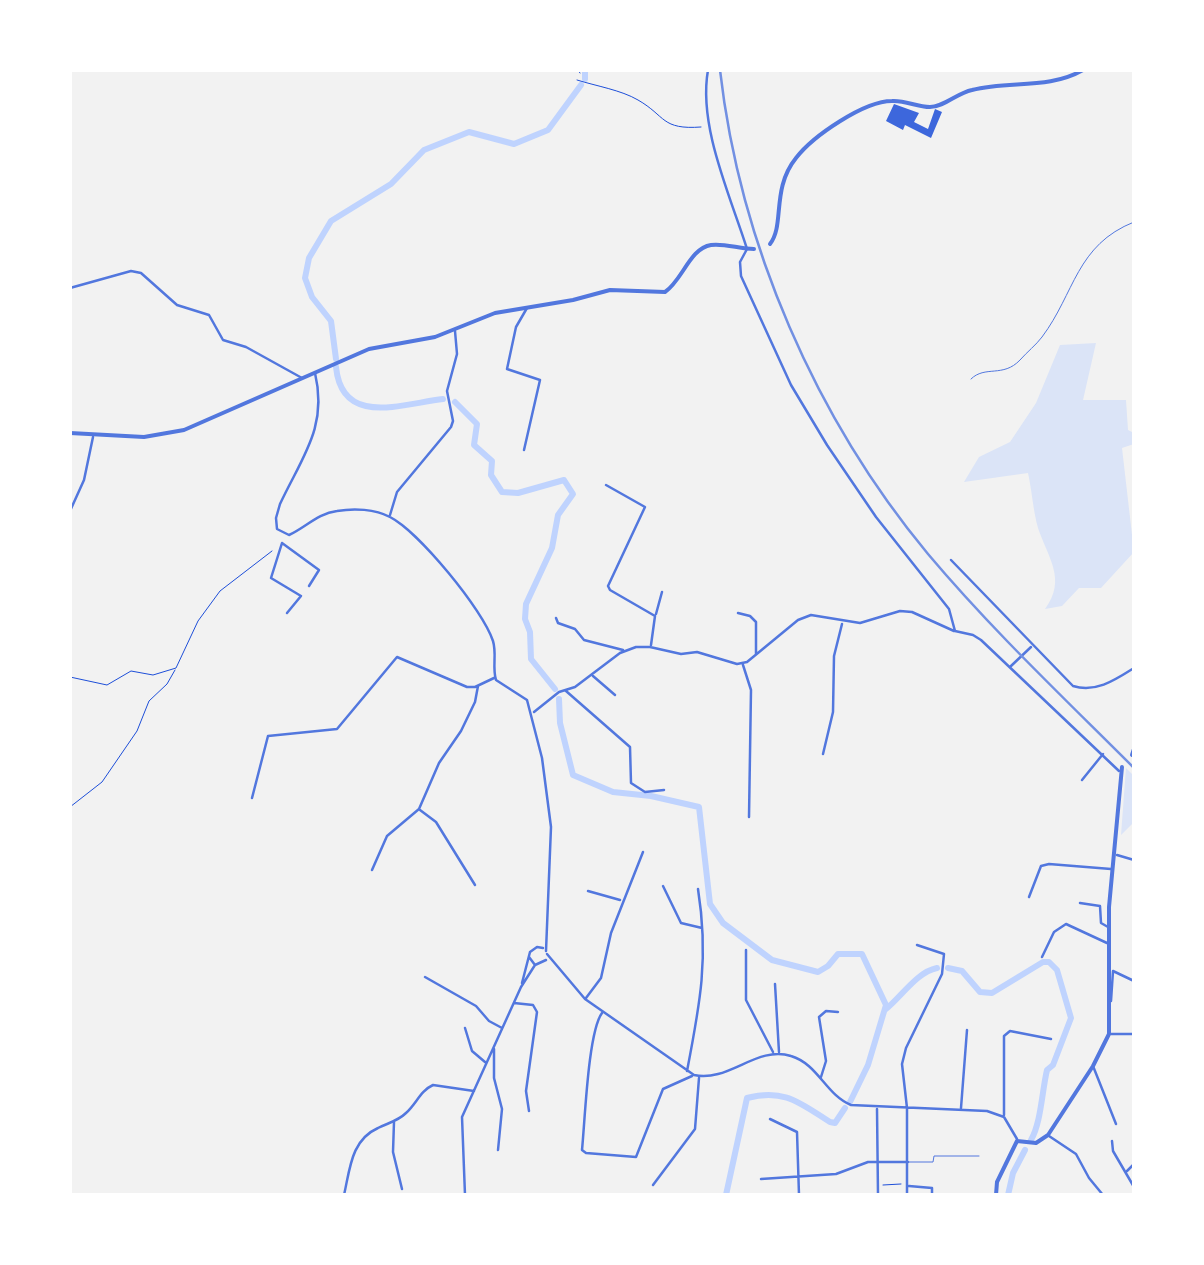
<!DOCTYPE html>
<style>
body{margin:0}
#map{position:relative;width:1204px;height:1265px;overflow:hidden;background:#f2f2f2;font-family:Mulish,sans-serif}
canvas{display:block}
.frame{position:absolute;inset:0;border:72px solid #fff;pointer-events:none}
</style>
<div id="map">
<canvas width="1204" height="1265"></canvas>
<div class="frame"></div>
</div>
<script>
const g = document.querySelector('canvas').getContext('2d');
g.lineJoin = 'round';
function fill(path, color) {
  g.fillStyle = color;
  g.fill(path, 'evenodd');
}
function stroke(path, color, width, dash) {
  g.strokeStyle = color;
  g.lineWidth = width;
  g.lineCap = dash ? 'butt' : 'round';
  g.setLineDash(dash || []);
  g.stroke(path);
}
fill(new Path2D(`
 M1096,343L1083,400H1126L1128,430L1134,433V444L1122,448L1134,552L1101,588H1079L1062,606L1045,609C1067,579 1048,558 1038,528C1033,510 1032,491 1028,473L964,482L979,457L1010,442L1036,403L1060,345Z
 M1126,768L1134,776V822L1121,835Z`), '#dbe4f7');
stroke(new Path2D(`
 M585,79V70
 M336,359L331,321L312,297L305,278L309,258L331,221L391,184L424,150L469,132L514,144L548,130L581,85
 M336,367C342,427 401,404 443,399
 M455,402L477,424L474,445L492,461L491,475L502,492L518,493L564,480L573,494L558,515L552,548L526,604L525,619L530,632L531,659L555,689
 M559,699L560,723L573,775L613,792L651,796L699,807L710,904L723,923L772,960L818,972L828,966L838,954H862L886,1005L868,1065L850,1102
 M948,968L962,971L980,992L992,993L1043,962H1049L1057,970L1071,1018L1053,1065L1047,1070C1042,1091 1041,1123 1031,1140
 M886,1009C902,996 917,972 937,968
 M726,1195L747,1098C784,1088 800,1103 830,1122L835,1123L845,1108
 M1008,1195L1013,1173L1025,1150`), '#bfd3fe', 6);
fill(new Path2D(`
 M894,104L919,113L914,122L928,129L935,109L942,112L931,138L905,125L903,130L886,121Z`), '#3d67dc');
stroke(new Path2D(`
 M578,70L580,73
 M577,80C596,86 621,90 638,100C666,116 661,130 701,127
 M70,677L107,685L131,671L153,675L176,668L198,621L220,591L272,551
 M70,807L102,782L137,731L149,701L167,684L175,670
 M883,1185L901,1184`), '#1d4ed8', 1);
stroke(new Path2D(`
 M971,379C985,365 1003,378 1020,360C1027,352 1036,345 1042,337C1075,293 1076,245 1134,222
 M908,1162H933L934,1156H979`), '#5277de', 1);
stroke(new Path2D(`
 M708,70C698,126 730,195 747,249L740,262L741,276L791,385L827,445L876,517L949,609L955,631L973,635L981,640L1119,771
 M70,288L131,271L141,273L177,305L209,315L223,340L246,347L302,378
 M315,373C328,427 302,457 280,504L276,518L277,529L289,535C305,528 318,513 337,511C354,508 375,509 390,517C419,532 483,610 493,641C497,654 492,667 496,680L527,700L542,758L551,827L546,951
 M524,450L540,380L507,369L516,327L527,308
 M606,485L645,507L608,586L610,590L655,616L651,645
 M70,511L84,480L93,437
 M390,515L397,492L451,427L453,421L447,391L457,354L455,331
 M951,560L1073,686C1096,693 1115,680 1134,668
 M287,613L301,596L271,578L282,543L319,570L309,586
 M738,613L750,616L756,622V654
 M656,614L662,592
 M556,618L558,623L575,629L584,640L623,650
 M743,665L751,690L749,817
 M1011,666L1031,647
 M593,676L615,695
 M566,691L630,747L631,783L645,792L664,790
 M534,712L559,692L575,687L620,653L636,647H650L681,654L697,652L737,664L747,662L798,620L811,615L860,623L900,611L912,612L954,631
 M823,754L833,712L834,656L842,624
 M1082,780L1103,754
 M252,798L268,736L337,729L397,657L467,687H475L494,678
 M420,810L436,822L475,885
 M1117,855L1134,860
 M372,870L387,836L419,809L439,763L461,731L475,702L478,686
 M663,886L681,923L702,928
 M588,891L620,900
 M1029,897L1041,866L1049,864L1111,869
 M1080,903L1100,906L1101,923L1108,927
 M746,950V1000L773,1052
 M547,954L585,999L694,1075C728,1083 757,1045 791,1056C818,1064 826,1095 851,1105L987,1111L1004,1117L1017,1139
 M529,957L535,965L546,960
 M1042,957L1054,932L1066,924L1107,943
 M425,977L476,1006L489,1021L502,1028
 M522,983L530,952L537,947L543,948
 M775,984L779,1052
 M586,998L601,978L611,933L643,852
 M1111,1001L1113,971L1134,981
 M514,1003L533,1005L537,1012L526,1091L529,1111
 M602,1013C588,1032 585,1121 582,1150L586,1153L636,1157L663,1089L692,1076
 M465,1028L472,1051L485,1062
 M1111,1034H1134
 M494,1049V1078L502,1109L498,1150
 M1093,1066L1116,1124
 M687,1071C700,1004 709,958 698,889
 M821,1077L826,1061L819,1017L826,1011L838,1012
 M961,1108L967,1030
 M877,1109L878,1195
 M1004,1115V1036L1010,1031L1051,1039
 M770,1119L797,1132L799,1195
 M394,1122L393,1152L402,1189
 M1049,1136L1076,1154L1089,1178L1103,1195
 M1112,1141L1113,1151L1134,1187
 M1127,1171L1134,1164
 M761,1179L836,1174L868,1162H908
 M653,1185L695,1129L699,1078
 M909,1186L932,1188V1195
 M344,1195C350,1169 351,1140 378,1128C388,1123 398,1121 406,1113C417,1103 420,1091 433,1085L474,1091
 M465,1195L462,1117L521,987L535,965
 M907,1195V1108L902,1064L906,1048L942,974L944,954L917,945`), '#5277de', 2.5);
stroke(new Path2D(`
 M770,244C785,225 771,189 796,158C813,136 864,101 892,101C905,100 917,107 930,107C944,107 957,93 972,90C1009,80 1048,90 1083,70
 M70,433L144,437L184,430L369,349L435,337L495,313L573,300L610,290L665,292C682,281 690,248 711,245C724,243 740,249 754,249
 M1132,755L1134,749
 M996,1195L997,1182L1017,1141L1036,1143L1048,1135L1093,1066L1109,1034V907L1122,767`), '#5277de', 4);
stroke(new Path2D(`
 M720,70C740,245 816,419 928,554C992,630 1064,698 1134,768`), '#7290e2', 2.5);
</script>
